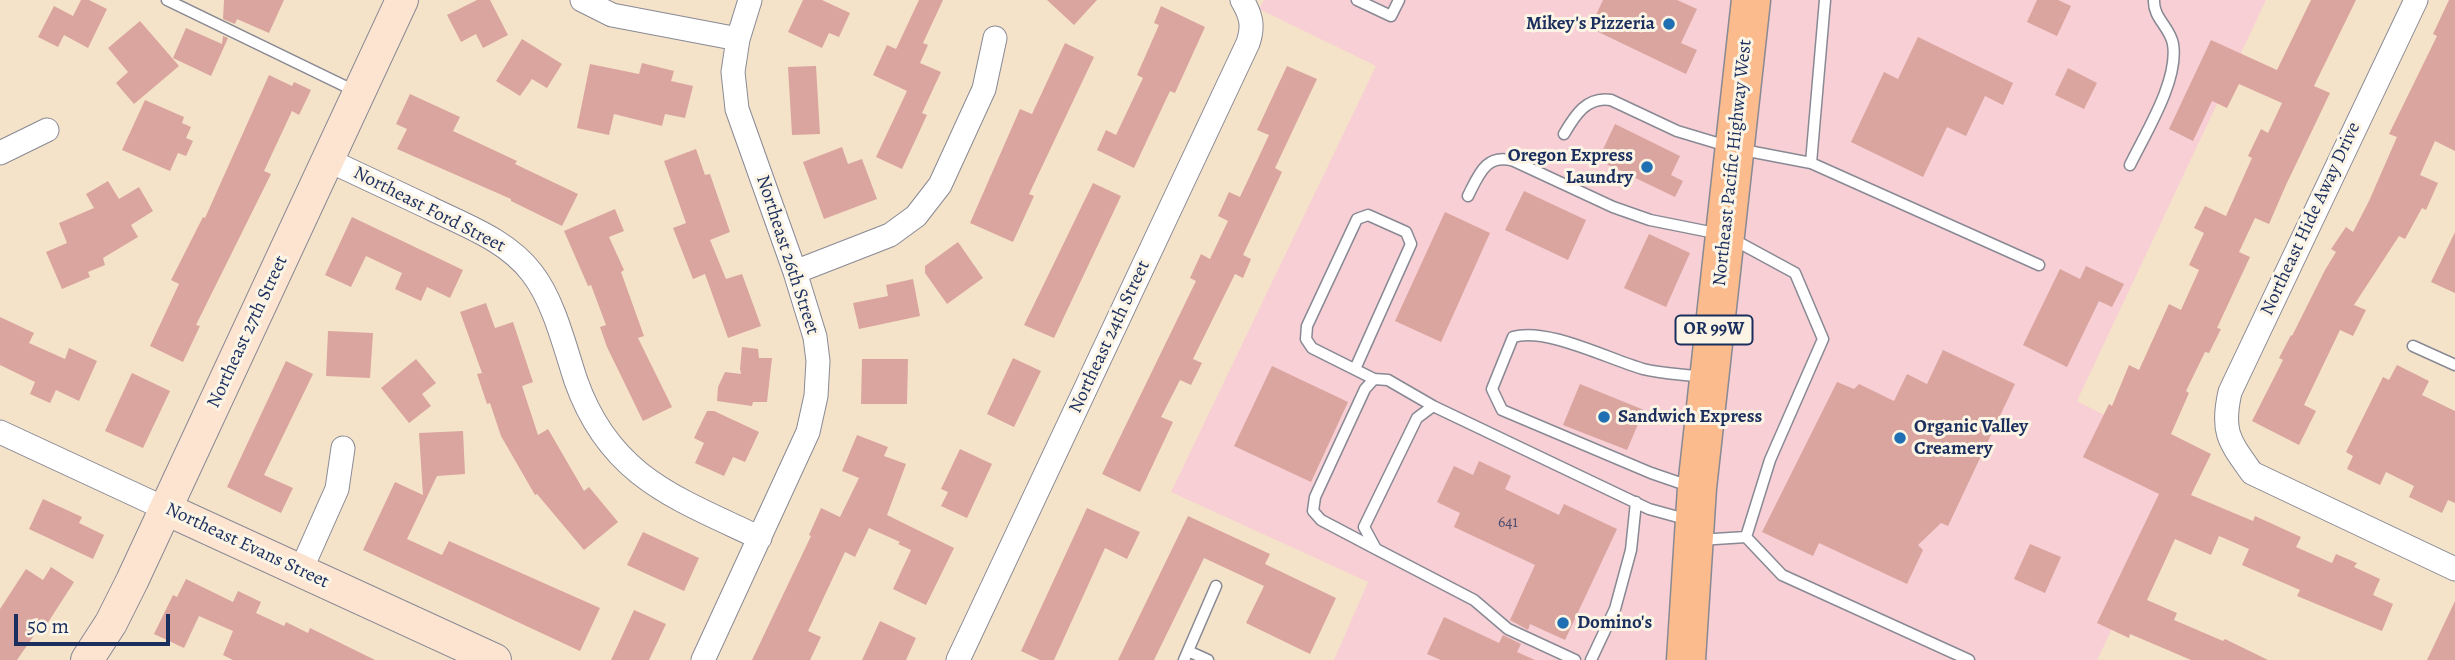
<!DOCTYPE html>
<style>
body{margin:0}
#map{position:relative;width:2455px;height:660px;overflow:hidden;background:#f5e3c9;font-family:Alegreya,serif}
canvas{display:block}
.scale{position:absolute;left:14px;top:614px;width:156px;height:32px;box-sizing:border-box;border:4px solid #1b2f5e;border-top:0;padding-left:9px;font-size:21px;line-height:24px;white-space:nowrap;color:#1b2f5e;-webkit-text-stroke:5px #fcf5e5;paint-order:stroke}
</style>
<div id="map">
<canvas width="2455" height="660"></canvas>
<div class="scale">50 m</div>
</div>
<script>
const g = document.querySelector('canvas').getContext('2d');
g.lineJoin = 'round';
function fill(path, color) {
  g.fillStyle = color;
  g.fill(path, 'evenodd');
}
function stroke(path, color, width, dash) {
  g.strokeStyle = color;
  g.lineWidth = width;
  g.lineCap = dash ? 'butt' : 'round';
  g.setLineDash(dash || []);
  g.stroke(path);
}
function write(font, color, halo, rows, align = 'center') {
  g.font = font + ' Alegreya,serif';
  g.lineWidth = 6;
  g.setLineDash([]);
  g.textBaseline = 'middle';
  g.strokeStyle = halo;
  g.fillStyle = color;
  for (const [text, x, y, turn = 0] of rows) {
    g.save();
    g.translate(x, y);
    g.rotate((+turn || 0) * Math.PI / 180);
    g.textAlign = isNaN(turn) ? turn : align;
    if (halo) g.strokeText(text, 0, 0);
    g.fillText(text, 0, 0);
    g.restore();
  }
}
fill(new Path2D(`
 M1264,0H2266L2077,401L2193,461L2097,660H1334L1368,582L1171,492L1376,66L1259,9Z`), '#f7cfd4');
fill(new Path2D(`
 M81,0H89L107,9L88,48L64,35L58,47L38,37L54,6L73,16Z
 M224,0H284L269,33L237,19L235,24L223,19Z
 M477,0H490L508,35L483,48L476,34L461,42L447,15Z
 M803,0H822L850,13L839,37L829,33L822,48L788,32Z
 M919,0H943L923,43L928,45L920,63L941,72L922,113L927,115L902,169L876,157L907,91L873,75L887,45L896,49Z
 M1047,0H1097L1074,25Z
 M1603,0H1677L1697,9L1681,43L1697,50L1686,74L1590,28Z
 M2037,0H2058L2071,6L2057,36L2027,22Z
 M2311,0H2356L2314,86L2330,93L2286,185L2269,224L2255,218L2239,252L2250,257L2217,328L2221,329L2209,353L2205,352L2186,391L2189,393L2171,434L2211,454L2191,495L2253,521L2255,516L2301,537L2296,547L2332,563L2336,554L2357,563L2354,567L2380,579L2373,595L2393,604L2382,631L2297,596L2300,590L2242,565L2249,549L2219,536L2211,555L2175,539L2147,600L2177,613L2174,620L2223,641L2225,639L2268,660H2191L2130,634L2129,638L2097,623L2159,494L2083,457L2109,404L2112,406L2129,365L2139,370L2169,304L2181,310L2199,270L2189,265L2204,233L2194,228L2205,206L2226,216L2252,158L2248,156L2261,129L2268,133L2282,103L2239,84L2227,108L2212,101L2193,141L2169,129L2211,40L2277,70Z
 M2449,0H2455V151L2435,141L2420,175L2438,183L2426,210L2422,208L2405,239L2399,236L2354,305L2366,310L2353,336L2340,330L2304,405L2316,411L2299,445L2252,421L2283,360L2279,358L2291,335L2292,336L2325,270L2336,252L2331,249L2346,227L2353,232L2369,201L2397,137L2389,134L2437,36L2433,34Z
 M1161,6L1205,27L1175,93L1170,91L1134,168L1097,150L1106,130L1116,135L1143,78L1137,75L1159,25L1154,23Z
 M140,21L179,66L134,104L116,83L128,72L108,48Z
 M186,28L222,44L223,36L228,38L211,76L173,58Z
 M1918,37L2013,83L2003,105L1985,96L1966,136L1947,127L1923,177L1851,142L1884,72L1898,79Z
 M522,39L562,64L547,88L532,79L520,96L496,81Z
 M1065,43L1094,57L1029,194L1034,196L1013,242L970,223L1020,109L1032,114Z
 M642,63L674,71L671,81L693,86L685,118L665,114L662,126L614,114L609,135L577,128L590,64L639,74Z
 M816,66L820,134L792,135L788,67Z
 M1287,66L1317,79L1275,168L1282,172L1243,255L1251,259L1243,278L1235,274L1193,359L1202,363L1191,385L1180,380L1161,417L1173,422L1140,492L1102,474L1196,281L1190,278L1201,254L1210,259L1228,221L1218,216L1229,192L1240,197L1269,135L1257,130Z
 M2068,68L2097,83L2084,109L2055,95Z
 M269,75L292,86L294,82L311,90L299,115L292,111L264,171L271,174L196,325L200,326L183,362L150,346L179,284L171,280L203,217L205,218Z
 M410,94L460,117L453,131L517,161L515,164L578,194L562,226L511,201V199L397,149L407,129L396,124Z
 M145,100L184,117L182,123L191,127L186,138L193,141L186,156L178,153L170,171L122,150Z
 M1615,124L1680,156L1671,175L1683,181L1675,197L1598,160Z
 M842,147L848,164L862,159L877,199L824,219L803,162Z
 M696,149L705,175L710,174L730,232L710,240L726,279L742,274L761,326L728,338L705,274L693,279L673,228L686,223L664,161Z
 M108,181L119,199L139,187L153,211L131,225L138,237L103,258L105,265L88,272L90,277L62,289L46,252L67,243L59,223L94,208L86,194Z
 M1093,183L1121,196L1054,338L1024,325Z
 M1524,191L1586,220L1568,260L1505,230Z
 M615,209L624,231L609,237L624,270L621,272L644,336L638,338L672,407L643,421L607,347L600,327L606,325L591,285L588,286L564,231Z
 M1445,212L1490,233L1441,342L1395,321Z
 M352,217L463,270L450,298L427,287L421,301L395,289L402,273L366,256L351,287L325,275Z
 M2455,232V293L2431,282Z
 M1649,234L1690,253L1666,307L1624,288Z
 M958,242L983,278L947,304L925,273V266Z
 M2086,266L2124,284L2112,307L2099,301L2067,367L2023,345L2060,269L2080,279Z
 M913,279L920,316L859,329L853,303L888,296L886,285Z
 M486,303L495,328L513,322L533,382L522,386L538,435L548,429L584,491L589,487L618,522L584,550L537,494L535,495L501,436L490,403L487,404L477,374L482,373L460,312Z
 M0,317L34,333L29,343L65,359L69,348L97,361L79,401L56,390L50,403L30,394L35,382L0,365Z
 M328,331L373,333L370,378L326,376Z
 M742,347L758,349L759,358H772L767,402H753L752,406L717,401L718,387L725,372L741,374L740,369Z
 M1943,350L2015,384L1948,526L1941,523L1918,545L1923,550L1907,584L1819,543L1813,556L1762,532L1837,382L1854,389L1859,384L1894,401L1907,374L1927,384Z
 M1013,358L1041,371L1014,427L987,414Z
 M416,359L436,383L422,394L431,406L409,423L381,388Z
 M862,359H908L907,404H861Z
 M286,361L313,374L264,475L293,488L281,513L227,487Z
 M2397,365L2429,381L2422,395L2455,411V503L2448,500L2442,513L2409,497L2414,486L2386,472L2380,485L2347,469L2353,456L2346,452L2383,377L2389,380Z
 M1272,366L1348,402L1311,482L1234,446Z
 M132,373L170,391L143,448L105,431Z
 M1580,384L1644,410L1627,450L1563,425Z
 M707,411H714L759,432L745,462L733,457L724,476L695,463L704,443L694,438Z
 M463,431L465,474L437,476L407,539L442,555L449,541L600,608L580,651L363,550L395,482L423,495L419,433Z
 M857,435L888,447L884,456L906,464L887,515L954,548L926,605L893,589L911,550L898,544L900,542L869,528L855,557L845,552L808,631L821,637L810,660H752L811,536L809,535L821,508L840,517L859,478L842,471Z
 M960,449L992,464L967,518L941,506L948,492L941,489Z
 M1479,461L1511,476L1505,489L1559,515L1564,504L1617,529L1565,640L1530,624L1528,630L1510,620L1535,565L1454,527L1460,513L1437,502L1454,466L1473,475Z
 M43,499L82,517L79,523L104,535L93,559L29,529Z
 M1087,508L1140,532L1127,559L1105,548L1054,660H1040L1021,651Z
 M1188,516L1270,554L1265,564L1336,598L1310,654L1246,623L1264,586L1204,558L1154,660H1118Z
 M643,532L699,558L684,591L627,565Z
 M2030,544L2061,557L2045,593L2014,579Z
 M51,567L74,582L47,624L44,621L17,660H0V609L26,569L43,580Z
 M186,579L233,602L238,591L261,602L256,613L284,626L286,622L308,633L310,628L375,660H233L223,655L233,631L199,616L184,648L154,634L173,595L177,597Z
 M2455,601V660H2427Z
 M634,610L666,624L649,660H611Z
 M1444,617L1499,643L1503,635L1521,644L1517,652L1535,660H1441L1427,654Z
 M880,621L916,638L906,660H862Z`), '#daa49f');
const lane = new Path2D(`
 M167,0L357,92
 M1357,0L1391,16L1399,0
 M1564,134C1575,115 1587,96 1611,100L1677,131L1727,146
 M1743,150L1811,163L2039,265
 M1811,163L1825,0
 M2130,165C2146,132 2179,80 2173,44C2170,27 2153,18 2154,0
 M1468,196C1479,174 1486,153 1514,161L1613,207L1650,220L1725,235L1795,273L1823,339L1770,460L1746,537L1699,540
 M2413,346L2455,365
 M1355,369L1411,244L1406,232L1368,215L1357,219L1307,326L1306,339L1312,348L1374,379
 M1689,486L1651,473L1502,410L1492,389L1513,337C1547,327 1608,359 1643,369C1662,374 1683,374 1703,377
 M1746,537L1782,575L1969,660
 M1376,549L1321,520L1313,511L1315,497L1365,389L1374,379L1388,380L1433,406
 M1188,651L1208,660
 M1184,660L1216,586
 M1575,660L1508,629L1474,600L1376,549L1364,527L1417,418L1433,406L1649,509L1689,520
 M1591,660L1615,609L1631,550L1636,502`);
const street = new Path2D(`
 M582,0L612,15L738,39
 M2416,0L2230,392C2221,432 2229,441 2252,473L2455,569
 M0,153L47,130
 M328,160C362,176 396,192 430,208C466,226 507,240 532,273C554,301 565,348 576,381C610,477 676,498 760,538
 M795,272L890,235L916,216L940,185L984,89L995,38
 M0,432L166,509
 M301,570L337,489L343,448
 M703,660L808,432L816,396L818,361L815,337L795,272L737,109L733,72L738,39L750,0
 M958,660L1248,43C1254,26 1251,15 1242,0`);
const secondary = new Path2D(`
 M166,509L495,660
 M87,660L111,623L132,581L402,0`);
const highway = new Path2D(`
 M1686,660L1697,488L1751,0`);
stroke(lane, '#888994', 13);
stroke(street, '#888994', 25);
stroke(secondary, '#888994', 34);
stroke(highway, '#888994', 41);
stroke(lane, '#fff', 10);
stroke(street, '#fff', 23);
stroke(secondary, '#fde4d1', 32);
stroke(highway, '#fbbb8d', 38);
for (const [x, y, r, color] of [
 [1669,24,7,"#1f6fb2"],
 [1647,167,7,"#1f6fb2"],
 [1604,417,7,"#1f6fb2"],
 [1900,438,7,"#1f6fb2"],
 [1563,623,7,"#1f6fb2"]
]) {
  const dot = new Path2D();
  dot.arc(x, y, r, 0, 2 * Math.PI);
  g.fillStyle = color;
  g.fill(dot);
  stroke(dot, '#fcf5e5', 2.5);
}
write('16px', '#4b4c6e', null, [
 ["641",1508,523]
]);
for (const [x, y, w] of [
 [1714,330,77]
]) {
  const box = new Path2D();
  box.roundRect(x - w / 2, y - 14.5, w, 29, 5);
  g.fillStyle = '#fcf5e5';
  g.fill(box);
  stroke(box, '#1b2f5e', 2);
}
write('bold 18px', '#1b2f5e', null, [
 ["OR 99W",1714,330]
]);
write('bold 19px', '#1b2f5e', '#fcf5e5', [
 ["Mikey's Pizzeria",1655,24,"right"],
 ["Oregon Express",1633,156,"right"],
 ["Laundry",1633,178,"right"],
 ["Sandwich Express",1618,417],
 ["Organic Valley",1914,427],
 ["Creamery",1914,449],
 ["Domino's",1577,623]
], 'left');
write('19px', '#1b2f5e', '#fcf5e5', [
 ["Northeast Pacific Highway West",1733,163,-84],
 ["Northeast Ford Street",429,210,27],
 ["Northeast Hide Away Drive",2311,219,-65],
 ["Northeast 26th Street",787,255,72],
 ["Northeast 27th Street",248,332,-65],
 ["Northeast 24th Street",1110,337,-65],
 ["Northeast Evans Street",247,546,25]
]);
</script>
